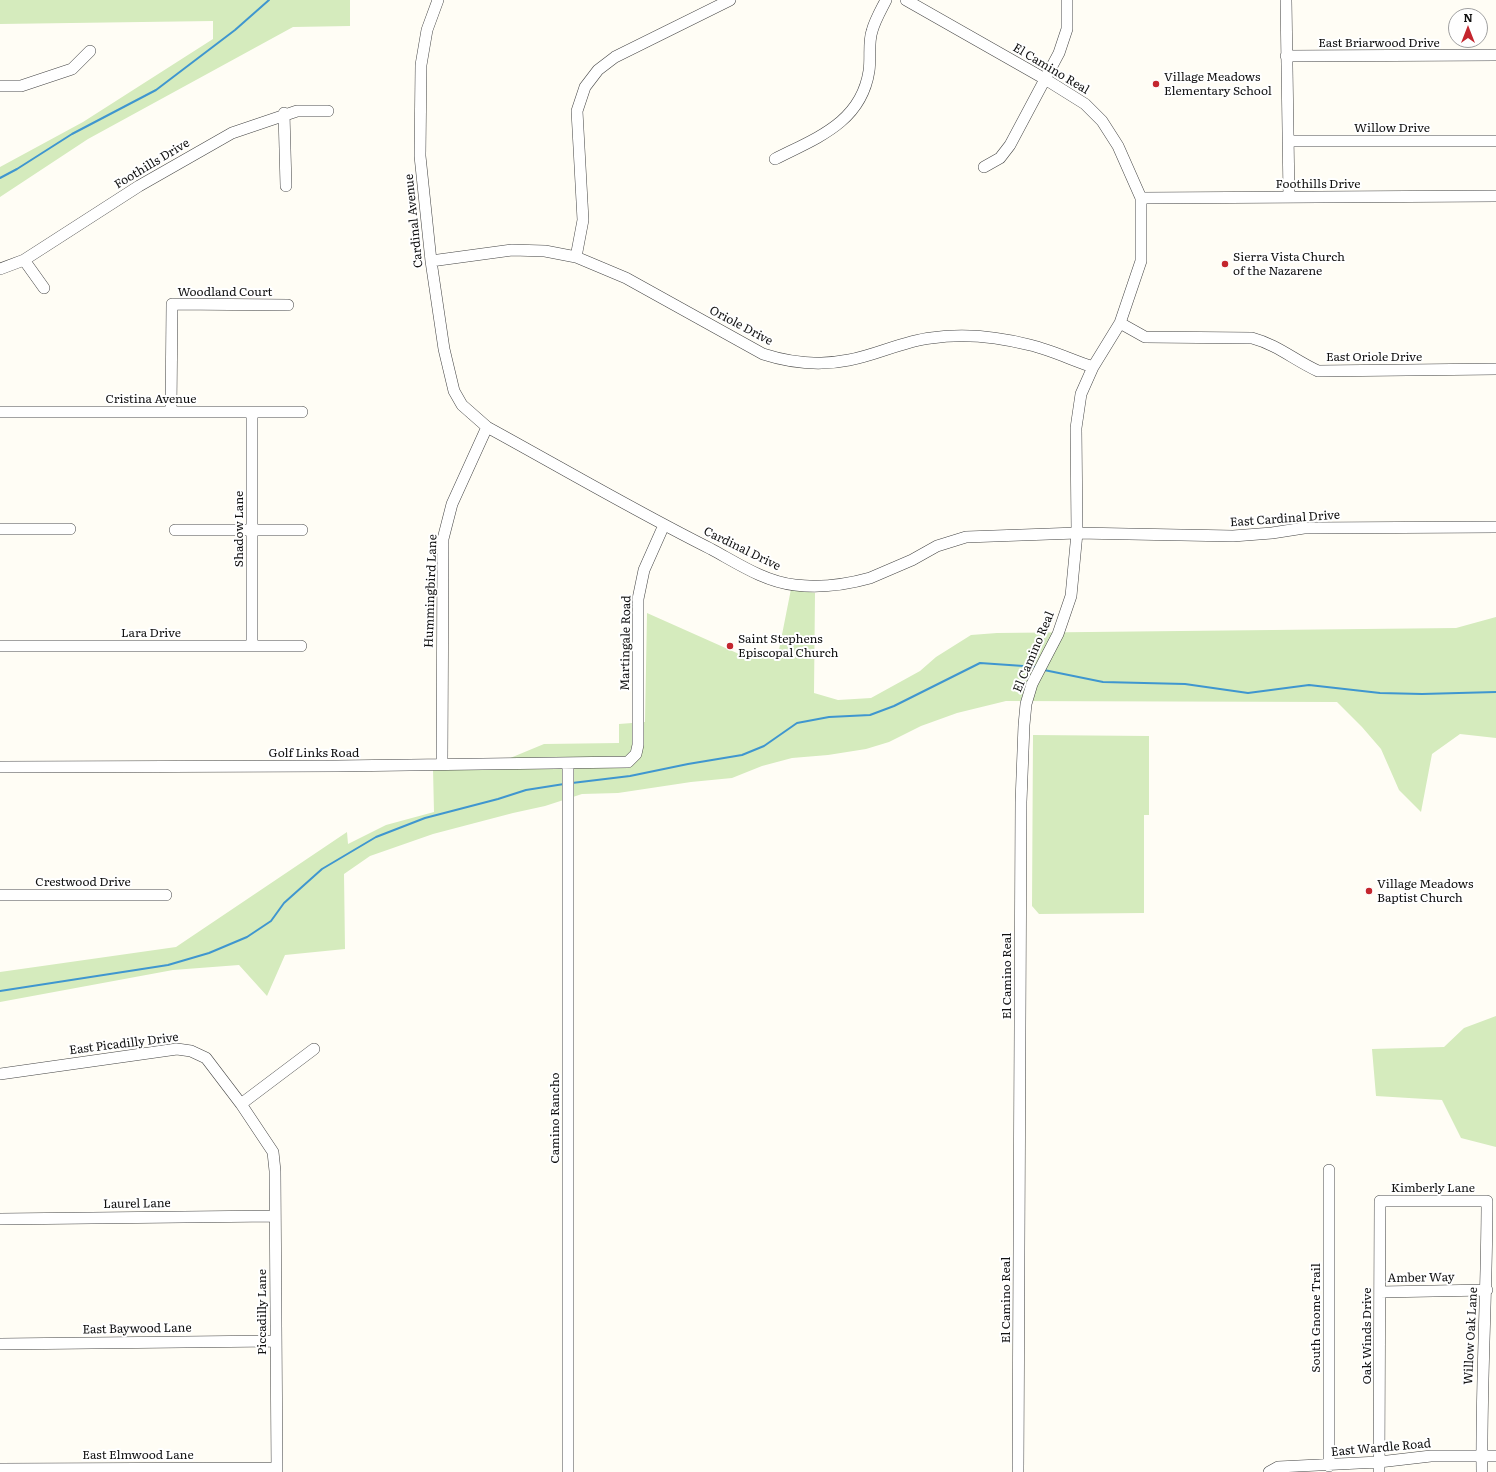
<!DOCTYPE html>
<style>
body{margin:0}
#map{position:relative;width:1496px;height:1472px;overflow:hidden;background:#fffdf5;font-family:Literata,serif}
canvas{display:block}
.north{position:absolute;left:1448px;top:8px;width:40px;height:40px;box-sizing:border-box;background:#fff;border:1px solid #a0a0a0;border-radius:50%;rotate:0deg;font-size:11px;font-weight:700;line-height:16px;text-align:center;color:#111}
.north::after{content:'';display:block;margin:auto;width:14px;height:18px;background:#c4262e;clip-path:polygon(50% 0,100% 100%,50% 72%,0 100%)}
</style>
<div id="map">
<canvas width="1496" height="1472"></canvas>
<div class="north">N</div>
</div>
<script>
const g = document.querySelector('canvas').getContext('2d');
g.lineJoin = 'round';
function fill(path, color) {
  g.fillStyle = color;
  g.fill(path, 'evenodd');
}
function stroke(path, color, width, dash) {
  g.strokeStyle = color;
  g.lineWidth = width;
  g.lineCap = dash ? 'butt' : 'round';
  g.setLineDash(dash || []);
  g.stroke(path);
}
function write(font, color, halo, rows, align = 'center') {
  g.font = font + ' Literata,serif';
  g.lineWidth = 4;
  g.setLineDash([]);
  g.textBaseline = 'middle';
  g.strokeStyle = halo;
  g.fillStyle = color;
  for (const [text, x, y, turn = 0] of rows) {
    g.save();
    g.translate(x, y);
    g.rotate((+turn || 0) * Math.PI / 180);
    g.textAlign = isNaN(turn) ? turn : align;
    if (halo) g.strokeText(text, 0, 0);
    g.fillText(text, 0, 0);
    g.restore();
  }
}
fill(new Path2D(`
 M0,0H350V26L293,27L88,139L0,197V167L83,122L213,39V21L0,24Z
 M791,589L815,593L814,693L838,700L871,698L920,671L936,657L971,635L997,633L1456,628L1496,617V738L1460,734L1432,754L1421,812L1399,790L1381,749L1362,727L1337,702L1006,701L957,713L921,726L889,742L866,749L828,755L792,758L762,766L732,778L691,782L618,793L582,794L545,806L513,813L433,834L370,856L344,874L345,949L285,955L267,996L239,965L173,970L0,1002V972L176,947L347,832L348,844L386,825L434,812L433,769L503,761L544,744L619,743V724L645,722L647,613L748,658L778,655Z
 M1033,735L1149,736V815H1144V913L1039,914L1032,906Z
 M1496,1016V1147L1461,1138L1442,1100L1376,1096L1372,1049L1444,1047L1464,1028Z`), '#d5ebbd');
stroke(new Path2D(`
 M0,178L17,169L72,134L156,90L235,30L269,0
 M1044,670L1103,682L1185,684L1248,693L1309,685L1380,693L1422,694L1496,692
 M572,783L630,776L688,764L742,755L764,746L797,723L829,717L870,715L894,706L980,663L1038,667
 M0,991L168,965L209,953L247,937L271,921L284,903L322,869L376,837L425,818L498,799L526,790L564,784`), '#3f96cf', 2);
const minor = new Path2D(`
 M438,0L427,30L421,65L420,156L431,261L444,349L454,391L462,405L487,427C562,468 635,511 711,549C737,563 765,582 795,585C820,588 845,585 870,578L912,560L937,546L966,537L1077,533L1233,536L1272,533L1304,528L1496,527
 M906,0L1045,79L1085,104L1102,121L1118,146L1141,198V261L1120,323L1093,367L1081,394L1076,428L1077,533L1071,596L1058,634L1032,684L1026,704L1024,725L1021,802L1018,1472
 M1286,0L1289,197
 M1286,56L1496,55
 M0,86H21L72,69L90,51
 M284,113L286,186
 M1288,141H1496
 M775,159C816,138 861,123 869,71C871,58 868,43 872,31C875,20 881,10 886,0
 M984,167L1000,158L1010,145L1059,53L1067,29V0
 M1141,198L1496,196
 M576,257L583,220L577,111L585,87L598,70L615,57L730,0
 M24,260L44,288
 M431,261L512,250L545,251L576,257L626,278L763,354C791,363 820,366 849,360C877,355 903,341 931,338C963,333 999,337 1030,345C1051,350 1072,360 1093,367
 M0,269L24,260L139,186L232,133L297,111H328
 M1120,323L1145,337L1252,338C1278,345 1294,360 1318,371L1496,369
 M0,412H302
 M171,412L172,304L288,305
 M252,412V646
 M0,529H70
 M175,530H302
 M0,646H301
 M442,764L443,539L452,504L487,427
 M0,767L337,766L628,762L636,754L638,745V599L644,570L664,525
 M0,895H166
 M0,1074L177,1049L191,1051L206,1058L241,1104L273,1152L275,1171L277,1472
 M241,1104L314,1049
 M1329,1170V1466
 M0,1219L275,1216
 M1380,1292L1487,1290
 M0,1344L275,1341
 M0,1469L277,1468
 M568,1472V764
 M1269,1472L1278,1467L1379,1462L1431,1456H1496
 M1379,1472L1380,1201H1487C1487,1291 1481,1382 1482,1472`);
stroke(minor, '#444', 12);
stroke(minor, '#fff', 11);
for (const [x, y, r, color] of [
 [1156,84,4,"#c4262e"],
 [1225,264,4,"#c4262e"],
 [730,646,4,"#c4262e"],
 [1369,891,4,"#c4262e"]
]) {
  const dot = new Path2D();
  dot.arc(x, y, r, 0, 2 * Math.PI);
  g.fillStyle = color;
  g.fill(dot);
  stroke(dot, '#fff', 1.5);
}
write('12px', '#111', '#fff', [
 ["East Briarwood Drive",1379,43],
 ["El Camino Real",1051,69,31],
 ["Willow Drive",1392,128],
 ["Foothills Drive",152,164,-31],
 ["Foothills Drive",1318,184],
 ["Cardinal Avenue",414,221,-96],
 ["Woodland Court",225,292],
 ["Oriole Drive",741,326,28],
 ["East Oriole Drive",1374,357],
 ["Cristina Avenue",151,399],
 ["East Cardinal Drive",1285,519,-4],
 ["Shadow Lane",239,529,-90],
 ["Cardinal Drive",742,549,26],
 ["Hummingbird Lane",431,591,-88],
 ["Lara Drive",151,633],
 ["Martingale Road",626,643,-89],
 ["El Camino Real",1034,652,-67],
 ["Golf Links Road",314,753],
 ["Crestwood Drive",83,882],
 ["El Camino Real",1007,976,-90],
 ["East Picadilly Drive",124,1044,-7],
 ["Camino Rancho",555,1118,-90],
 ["Kimberly Lane",1433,1188],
 ["Laurel Lane",137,1204,-1],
 ["Amber Way",1421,1278,-1],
 ["El Camino Real",1006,1300,-90],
 ["Piccadilly Lane",262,1312,-90],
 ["South Gnome Trail",1316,1318,-90],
 ["East Baywood Lane",137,1329,-1],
 ["Oak Winds Drive",1367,1336,-90],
 ["Willow Oak Lane",1471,1336,-87],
 ["East Wardle Road",1381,1448,-5],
 ["East Elmwood Lane",138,1455]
]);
write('12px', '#111', '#fff', [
 ["Village Meadows",1164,77],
 ["Elementary School",1164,91],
 ["Sierra Vista Church",1233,257],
 ["of the Nazarene",1233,271],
 ["Saint Stephens",738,639],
 ["Episcopal Church",738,653],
 ["Village Meadows",1377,884],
 ["Baptist Church",1377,898]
], 'left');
</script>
